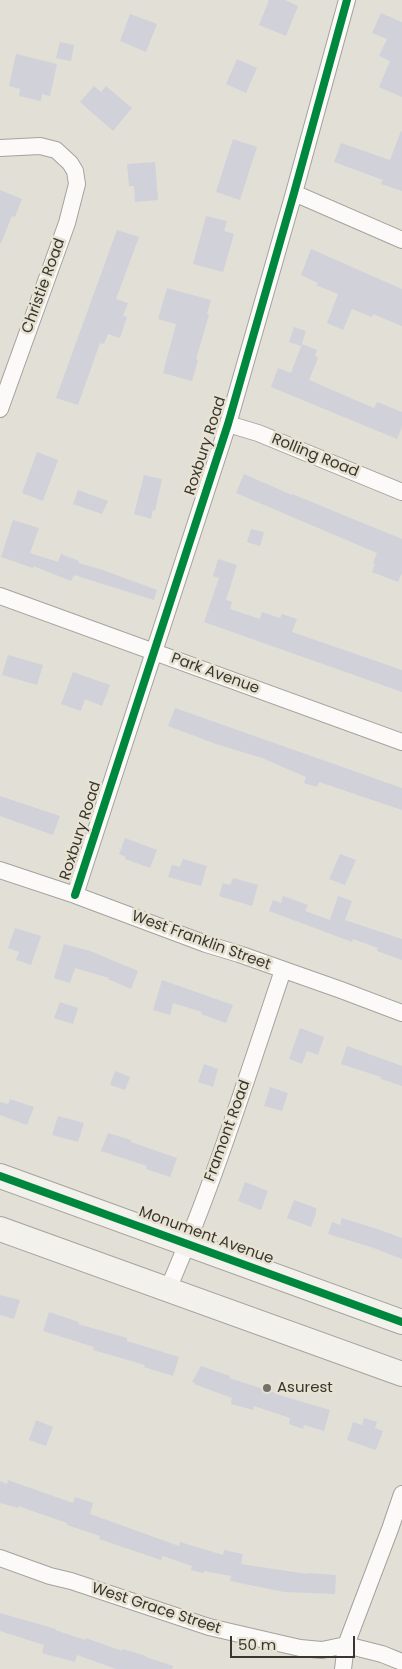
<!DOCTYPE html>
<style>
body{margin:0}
#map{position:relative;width:402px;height:1669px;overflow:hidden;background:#e2dfd7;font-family:Poppins,sans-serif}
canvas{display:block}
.scale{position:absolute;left:230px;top:1636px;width:125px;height:22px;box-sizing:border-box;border:2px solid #38362f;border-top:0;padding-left:6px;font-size:15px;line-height:18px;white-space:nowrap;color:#38362f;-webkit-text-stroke:4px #e7e2d2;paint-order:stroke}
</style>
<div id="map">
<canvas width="402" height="1669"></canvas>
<div class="scale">50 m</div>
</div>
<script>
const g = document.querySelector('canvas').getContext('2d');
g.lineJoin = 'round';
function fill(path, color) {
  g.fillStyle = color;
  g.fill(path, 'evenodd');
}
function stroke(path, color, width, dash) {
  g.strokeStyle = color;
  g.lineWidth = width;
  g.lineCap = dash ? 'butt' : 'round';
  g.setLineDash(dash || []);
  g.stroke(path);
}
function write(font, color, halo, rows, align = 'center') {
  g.font = font + ' Poppins,sans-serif';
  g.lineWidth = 5;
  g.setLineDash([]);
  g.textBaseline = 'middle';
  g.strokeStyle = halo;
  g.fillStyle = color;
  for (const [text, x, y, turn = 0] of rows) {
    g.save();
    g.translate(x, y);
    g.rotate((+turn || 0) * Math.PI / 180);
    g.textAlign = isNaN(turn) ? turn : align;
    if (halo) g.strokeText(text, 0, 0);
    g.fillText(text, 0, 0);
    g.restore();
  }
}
fill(new Path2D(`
 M269,0H285L298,6L286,36L259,25Z
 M381,13L402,22V97L379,87L390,61L379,56L387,39L372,33Z
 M130,14L157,24L146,52L120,41Z
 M60,42L74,45L71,61L56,58Z
 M16,54L57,64L50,96L42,94L41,101L19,96L20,89L9,86Z
 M237,59L257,68L246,93L226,84Z
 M94,86L101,92L106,86L132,108L113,131L80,102Z
 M401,131L402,132V191L381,184L383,180L334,162L341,143L390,160Z
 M233,139L257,147L240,200L216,192Z
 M155,162L158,200L135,202L134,186H129L127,164Z
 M0,190L22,199L15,217L12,216L1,243H0Z
 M206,216L227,221L224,231L234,234L223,272L193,264Z
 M117,230L139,237L116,299L128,303L123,316L127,317L120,338L108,334L104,344L100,343L78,405L56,398Z
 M311,249L402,289V326L373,314L372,317L352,309L343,330L327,323L338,294L316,285L318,283L301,275Z
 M167,288L211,300L207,314L209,315L196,359L198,360L192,381L163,373L176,324L158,319Z
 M294,327L306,331L301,346L289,342Z
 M302,344L317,350L315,356L318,358L309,380L374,408L377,402L402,412V427L397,439L271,387L278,368L291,373Z
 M37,452L58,460L43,501L22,493Z
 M244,474L292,495V494L402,539V573L398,582L372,572L375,564L373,563L377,553L236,493Z
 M144,475L162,479L155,511L153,510L151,519L134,514Z
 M78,490L108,501L102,514L73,504Z
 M13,520L39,528L30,553L58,562L61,554L79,561L78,563L100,569L157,590L154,600L74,575L71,581L33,566V568L1,557Z
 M251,529L264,532L260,546L247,542Z
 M218,559L237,565L226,600L232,602L230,609L260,619L262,612L280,618L282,614L297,619L292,632L402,670V692L204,622L219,578L213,576Z
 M8,655L43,665L37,685L2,675Z
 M73,672L110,685L102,706L85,699L81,711L61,704Z
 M175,708L402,788V810L319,782L317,787L304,783L306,777L262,758L216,744L168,726Z
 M0,796L60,816L53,835L0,816Z
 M125,838L157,850L150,868L125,859L126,857L119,854Z
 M340,854L356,860L345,885L329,879Z
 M183,859L207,866L201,886L168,877L172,865L180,867Z
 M233,878L258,885L252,906L219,896L223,883L230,885Z
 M283,896L308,905L305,911L330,920L338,896L352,901L345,920L402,939V960L377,951L378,948L353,939L352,942L269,911L273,900L281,903Z
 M15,928L41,936L31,965L16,960L19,952L8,948Z
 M64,944L90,951L138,971L131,989L108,979L109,978L75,968L70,983L54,978Z
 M162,980L233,1005L226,1023L201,1014L202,1012L173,1003L170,1015L153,1010Z
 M60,1002L78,1008L73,1024L54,1018Z
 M300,1028L324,1037L318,1055L307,1051L302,1064L289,1059Z
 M347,1046L402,1066V1086L381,1079V1077L341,1064Z
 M204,1064L218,1069L213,1087L198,1082Z
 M115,1071L130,1077L125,1090L110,1085Z
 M270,1087L288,1093L282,1111L264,1106Z
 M10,1099L34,1107L27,1125L0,1115V1102L8,1104Z
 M58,1116L84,1123L78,1142L52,1135Z
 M108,1133L131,1140V1142L177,1158L170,1177L146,1169L147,1166L101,1151Z
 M245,1182L268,1191L261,1210L238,1201Z
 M294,1200L316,1208V1213L311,1227L287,1218Z
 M342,1218L380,1230L402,1238V1259L371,1247L328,1234L332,1222L340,1225Z
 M0,1295L20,1300L14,1319L0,1315Z
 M49,1312L79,1322L78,1324L127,1338V1341L179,1357L173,1376L144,1367L145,1365L93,1350L94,1347L43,1331Z
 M201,1366L230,1376L229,1378L279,1394V1395L330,1410L324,1431L304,1425L303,1429L289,1424L290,1418L254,1406L253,1410L231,1404L232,1398L194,1384L195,1383L192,1382Z
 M364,1418L377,1422L375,1428L383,1431L376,1450L347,1440L353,1422L362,1425Z
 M36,1420L53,1427L46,1446L29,1440Z
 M8,1480L73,1503L75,1497L93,1503L90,1514L179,1546L180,1542L223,1555L224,1550L243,1554L241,1564L307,1574V1573L336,1575L335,1594L284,1592L230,1581L231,1576L204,1571L203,1573L191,1570L192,1566L163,1556L161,1560L99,1539L100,1536L67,1525V1523L18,1506V1508L0,1503V1481L7,1484Z
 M0,1613L56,1629L55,1630L85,1640L86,1638L122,1651L123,1649L146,1656V1657L173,1666L172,1669H116L77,1655L75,1662L42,1653L44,1645L0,1631Z`), '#d1d1d9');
const street = new Path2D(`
 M0,148L40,146L56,150L70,163L75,171L77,184L67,223L0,409
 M294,193L402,240
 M228,424L258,433L402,492
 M0,596L402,742
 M0,870L75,895L206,944L239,954L341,990L402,1013
 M75,895L228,424L294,193L347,0
 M168,1289C213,1186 247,1077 283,970
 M0,1558L50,1576L71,1581L209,1627L300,1648L322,1650L346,1645L382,1654L402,1662
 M343,1669L346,1645L390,1529L402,1494`);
const secondary = new Path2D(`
 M0,1176L402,1322
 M0,1229L402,1374`);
stroke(street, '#a4a29c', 18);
stroke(secondary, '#a4a29c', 26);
stroke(street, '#fbfaf9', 16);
stroke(secondary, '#f2f1ec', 24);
stroke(new Path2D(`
 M75,895L228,424L294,193L347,0
 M0,1176L402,1322`), '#00873e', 8);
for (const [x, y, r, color] of [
 [267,1388,5,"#74716a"]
]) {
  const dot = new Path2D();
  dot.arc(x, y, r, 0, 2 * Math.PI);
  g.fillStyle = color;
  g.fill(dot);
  stroke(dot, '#e7e2d2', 2);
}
write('15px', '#38362f', '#e7e2d2', [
 ["Christie Road",44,286,-70],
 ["Roxbury Road",206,446,-72],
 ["Rolling Road",315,456,22],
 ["Park Avenue",215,674,20],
 ["Roxbury Road",81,831,-72],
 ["West Franklin Street",201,941,20],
 ["Framont Road",228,1131,-70],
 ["Monument Avenue",206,1236,20],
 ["West Grace Street",156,1609,18]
]);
write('15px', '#38362f', '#e7e2d2', [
 ["Asurest",277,1388]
], 'left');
</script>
